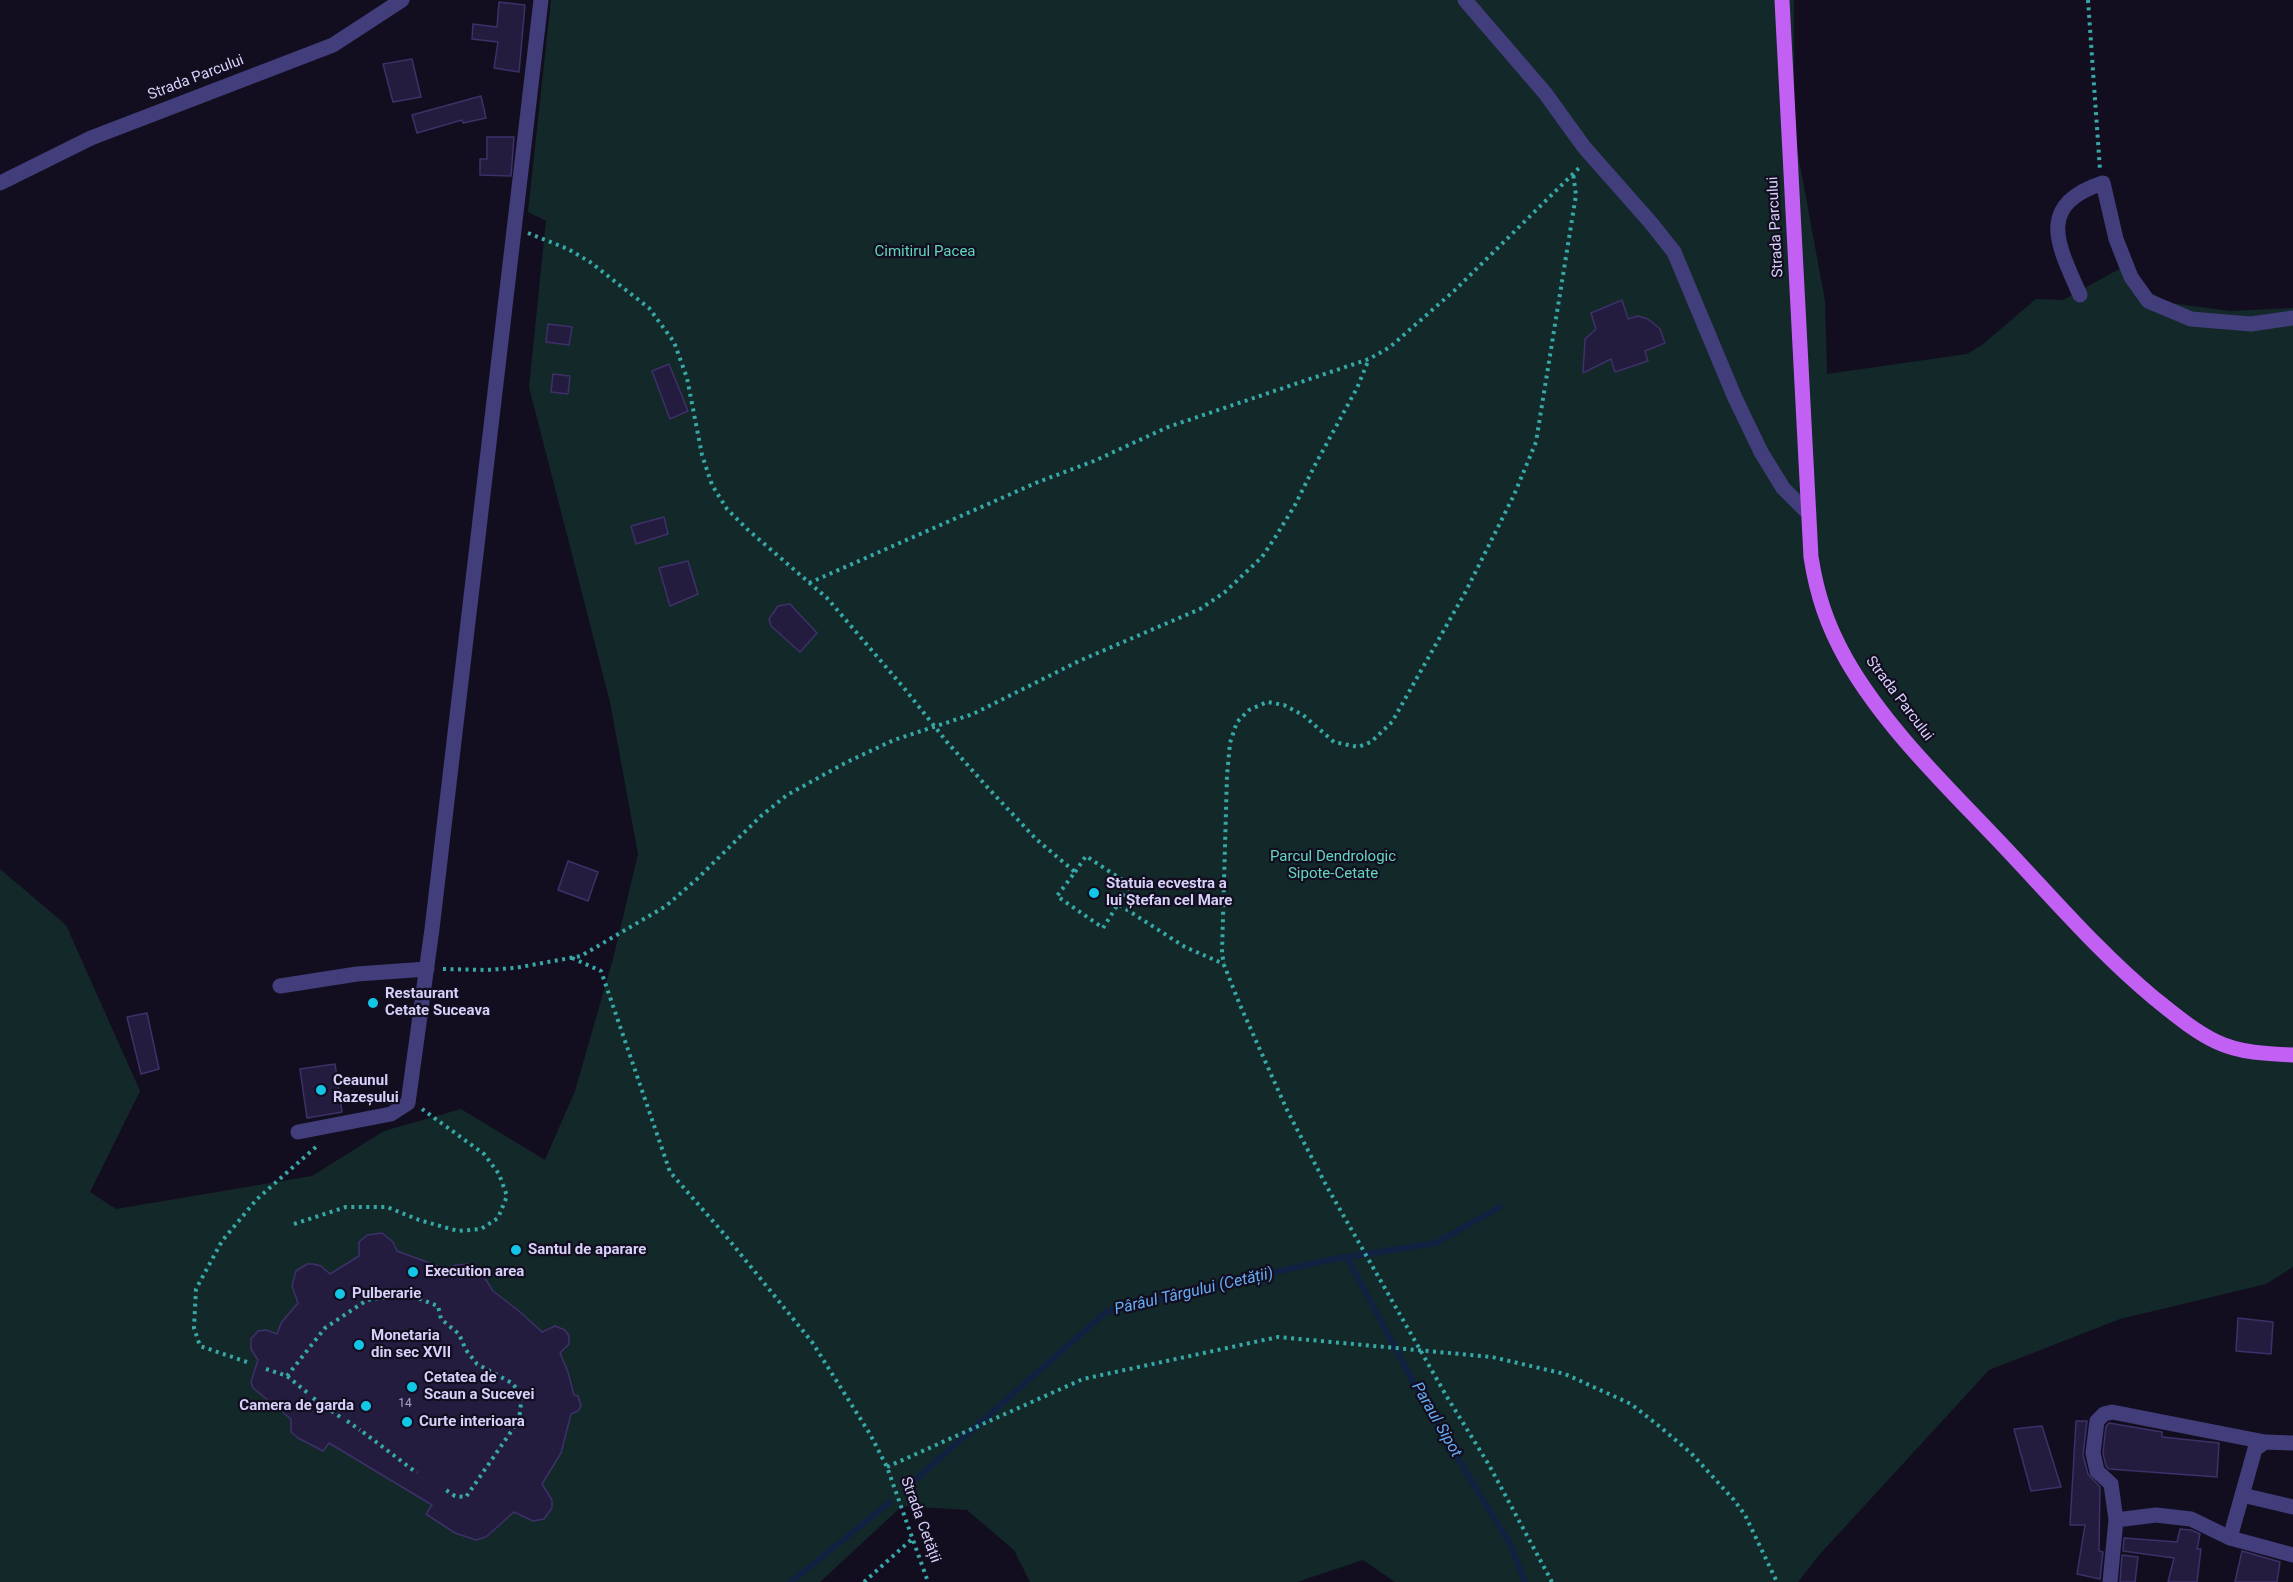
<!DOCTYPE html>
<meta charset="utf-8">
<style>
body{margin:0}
canvas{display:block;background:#120e1f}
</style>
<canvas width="2293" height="1582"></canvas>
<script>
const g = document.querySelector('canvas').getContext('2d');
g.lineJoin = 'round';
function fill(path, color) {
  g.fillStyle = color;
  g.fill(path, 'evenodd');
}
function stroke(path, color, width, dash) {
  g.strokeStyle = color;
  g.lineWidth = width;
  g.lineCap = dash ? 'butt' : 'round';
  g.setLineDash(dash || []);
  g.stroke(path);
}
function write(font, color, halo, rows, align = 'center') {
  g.font = font + ' Roboto,sans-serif';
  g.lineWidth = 4.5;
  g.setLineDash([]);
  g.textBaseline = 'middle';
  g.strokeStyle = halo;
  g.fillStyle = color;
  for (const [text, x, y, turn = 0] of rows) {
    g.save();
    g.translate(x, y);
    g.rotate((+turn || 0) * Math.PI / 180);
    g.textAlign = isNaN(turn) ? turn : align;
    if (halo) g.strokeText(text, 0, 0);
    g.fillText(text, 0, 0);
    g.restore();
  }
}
fill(new Path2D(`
 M551,0H1794V132L1825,301L1827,374L1967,354L1982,345L2036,299L2063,300L2123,267L2134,283L2170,303L2230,311L2293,308V1267L2266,1284L2120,1319L1989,1370L1820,1554L1798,1582H1395L1363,1560L1297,1582H1030L1014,1550L967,1510L902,1506L820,1582H0V869L66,925L140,1091L90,1192L116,1209L312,1176L384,1131L461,1109L545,1160L575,1091L613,959L638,854L610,702L529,387L546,221L528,212Z`), '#122829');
stroke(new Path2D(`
 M1347,1257L1426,1406L1510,1544L1525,1582
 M906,1488L1106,1312L1328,1260L1436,1243L1500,1207
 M791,1582L890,1502`), '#112141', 6);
const building = new Path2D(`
 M499,2L525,5L519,72L494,68L498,42L472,39L473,24L497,27Z
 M412,59L421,97L393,102L383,64Z
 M481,96L486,118L463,123L462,120L417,133L412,115Z
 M487,137H514L511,176L480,175V159H487Z
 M1622,300L1628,319L1638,316L1648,319L1660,329L1665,343L1645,351L1648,361L1615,372L1611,359L1583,373L1585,339L1596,329L1591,313Z
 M548,324L572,327L569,345L546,342Z
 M669,364L688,411L670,419L652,371Z
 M553,374L570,376L568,394L551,392Z
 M664,517L668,534L636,544L631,526Z
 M688,561L698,594L670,606L659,568Z
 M790,604L817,633L800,652L771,626L769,619L778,606Z
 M568,861L598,872L588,901L558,890Z
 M147,1013L159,1069L141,1074L127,1017Z
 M335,1064L342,1112L307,1118L300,1069Z
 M382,1233L393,1242L397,1251L446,1269L456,1265L468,1264L479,1269L493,1291L519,1311L542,1332L555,1326L565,1330L569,1336V1344L560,1353L568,1372L574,1395L578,1396L581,1406L578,1411L571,1414L561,1453L542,1484L552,1500V1508L544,1519L533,1521L514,1512L486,1537L476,1540L455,1533L426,1514L432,1505L329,1443L323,1451L298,1438L291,1432V1419L253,1388L251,1382L258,1360L251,1349V1339L258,1331L266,1330L277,1334L281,1323L298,1303L292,1286L296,1271L307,1264H313L321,1266L330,1274L359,1256V1242L367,1235Z
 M2238,1318L2273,1322L2271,1354L2236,1351Z
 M2076,1421H2087L2083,1455L2088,1474L2100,1487L2099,1551L2103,1552L2100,1579L2077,1574L2085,1525H2070Z
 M2109,1423L2162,1432V1437L2219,1443L2217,1477L2109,1469L2106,1466L2103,1453L2106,1426Z
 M2042,1426L2061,1487L2031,1491L2014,1429Z
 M2180,1529L2191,1530L2200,1534L2197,1549H2201L2197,1582H2168L2174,1558L2123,1551L2124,1538L2177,1542Z
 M2242,1551L2280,1562L2277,1582H2235Z
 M2122,1555L2138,1557L2135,1582H2120Z`);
fill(building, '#241c3f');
stroke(building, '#3e3069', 1.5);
stroke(new Path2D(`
 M2088,0L2100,170
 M528,233L568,249L590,262L649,308L674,342L687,378L702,455L712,485L727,509L747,529L827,598L904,688L947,742L989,789L1036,839L1075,872L1057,896L1103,928L1118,904L1185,947L1224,964
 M809,583L1038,482L1094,461L1168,427L1369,359L1390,347L1455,290L1580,167
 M1075,872L1086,856L1130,885L1118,904
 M572,958L601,971L670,1172L725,1235L812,1342L870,1434L887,1467L928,1582
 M443,969L486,970L515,968L581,956L666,906L697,879L761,816L787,795L847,762L894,740L973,714L1079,661L1200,609L1225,592L1262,557L1276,536L1295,505L1315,465L1357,388L1369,359
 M294,1224L346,1207H387L419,1220L458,1231L481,1229L498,1218L507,1196L499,1174L484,1154L422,1109
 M247,1362L200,1346L194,1328L196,1289L222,1241L257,1199L317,1146
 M266,1369L287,1376L309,1394
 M287,1376L325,1328L367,1300L407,1294L438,1306L441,1319L459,1334L466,1350L477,1364L512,1383L522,1395L519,1420L466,1497L455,1496L443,1488
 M313,1398L343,1419
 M347,1421L360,1430
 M363,1432L417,1473
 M887,1467L1083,1379L1278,1337L1492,1357L1565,1374L1631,1404L1659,1426L1691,1453L1734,1500L1745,1515L1777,1582
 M864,1582L913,1538
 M1552,1582L1489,1465L1447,1397L1326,1185L1287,1110L1240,1005L1224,965L1222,953L1227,775L1230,743L1237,722L1249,710L1267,702L1284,705L1303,715L1334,742L1358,747L1371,742L1392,722L1466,591L1514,495L1536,442L1576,195L1573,173`), '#37a8a7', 4, [3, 4.5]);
stroke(new Path2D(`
 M1465,0L1545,93L1584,147L1651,223L1674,252L1735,398L1761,452L1783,488L1809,514
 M0,183L91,138L333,45L402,0
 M2080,295C2058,245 2035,205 2103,183L2116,239L2131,277L2148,301L2191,319L2251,324L2293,318
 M280,986L357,974L427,969
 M298,1132L391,1114L408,1103L432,929L541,0
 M2242,1495L2293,1507
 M2116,1520L2156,1515L2191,1519L2230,1538L2293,1555
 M2230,1538L2255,1449L2265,1442L2293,1443
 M2110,1582L2116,1520L2111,1484L2097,1471L2093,1453L2097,1421L2104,1414L2112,1412L2265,1442`), '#423d7b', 15);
stroke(new Path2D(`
 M1782,0L1811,557C1817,595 1827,625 1846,659C1887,731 1954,793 2010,853C2057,903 2102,955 2154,998C2174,1014 2194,1031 2217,1042C2240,1053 2268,1054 2293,1055`), '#c260f3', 15);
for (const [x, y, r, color] of [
 [1094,893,6,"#12c7e6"],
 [373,1003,6,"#12c7e6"],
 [321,1090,6,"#12c7e6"],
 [516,1250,6,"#12c7e6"],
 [413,1272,6,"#12c7e6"],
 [340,1294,6,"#12c7e6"],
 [359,1345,6,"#12c7e6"],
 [412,1387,6,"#12c7e6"],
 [366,1406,6,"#12c7e6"],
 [407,1422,6,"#12c7e6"]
]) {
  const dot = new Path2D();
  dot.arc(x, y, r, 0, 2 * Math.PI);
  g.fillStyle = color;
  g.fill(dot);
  stroke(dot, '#120e1f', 2);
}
write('12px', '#aaa3cc', null, [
 ["14",405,1404]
]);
write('15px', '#d7d0fb', '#120e1f', [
 ["Strada Parcului",196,78,-21],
 ["Strada Parcului",1776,227,-93],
 ["Strada Parcului",1899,699,53],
 ["Strada Cetății",920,1520,70]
]);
write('15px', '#62d5be', '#120e1f', [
 ["Cimitirul Pacea",925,252],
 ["Parcul Dendrologic",1333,857],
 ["Sipote-Cetate",1333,874]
]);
write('bold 15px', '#d7d0fb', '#120e1f', [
 ["Statuia ecvestra a",1106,884],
 ["lui Ștefan cel Mare",1106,901],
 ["Restaurant",385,994],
 ["Cetate Suceava",385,1011],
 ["Ceaunul",333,1081],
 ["Razeșului",333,1098],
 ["Santul de aparare",528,1250],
 ["Execution area",425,1272],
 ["Pulberarie",352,1294],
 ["Monetaria",371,1336],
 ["din sec XVII",371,1353],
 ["Cetatea de",424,1378],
 ["Scaun a Sucevei",424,1395],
 ["Camera de garda",354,1406,"right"],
 ["Curte interioara",419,1422]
], 'left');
write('italic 16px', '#66acf3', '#120e1f', [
 ["Pârâul Târgului (Cetății)",1194,1292,-13],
 ["Paraul Sipot",1436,1420,60]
]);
</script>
